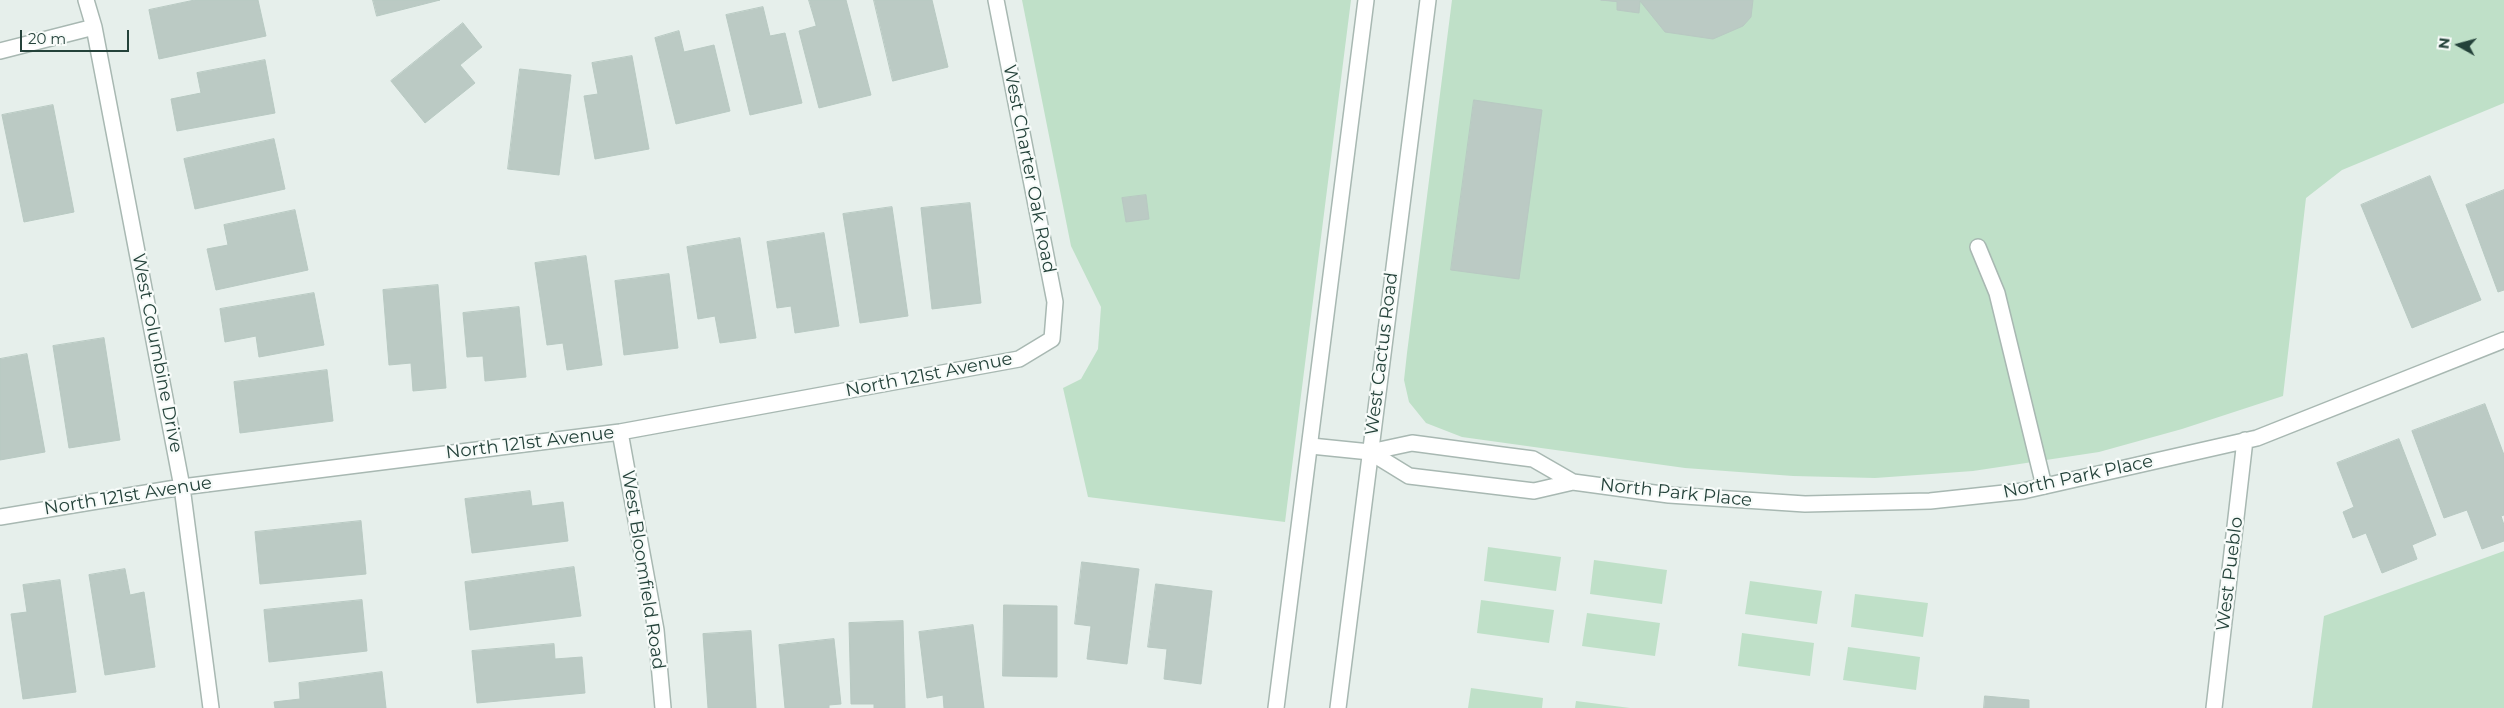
<!DOCTYPE html>
<style>
body{margin:0}
#map{position:relative;width:2504px;height:708px;overflow:hidden;background:#e6efeb;font-family:Montserrat,sans-serif}
canvas{display:block}
.north{position:absolute;left:2434px;top:20px;width:50px;height:50px;-webkit-text-stroke:4px #f7fbf9;paint-order:stroke;rotate:277deg;font-size:14px;font-weight:700;line-height:20px;text-align:center;color:#24423a}
.north::after{content:'';display:block;margin:auto;width:18px;height:22px;background:#24423a;clip-path:polygon(50% 0,100% 100%,50% 72%,0 100%)}
.scale{position:absolute;left:20px;top:30px;width:109px;height:22px;box-sizing:border-box;border:2px solid #24423a;border-top:0;padding-left:6px;font-size:15px;line-height:18px;white-space:nowrap;color:#24423a;-webkit-text-stroke:4px #f7fbf9;paint-order:stroke}
</style>
<div id="map">
<canvas width="2504" height="708"></canvas>
<div class="north">N</div>
<div class="scale">20 m</div>
</div>
<script>
const g = document.querySelector('canvas').getContext('2d');
g.lineJoin = 'round';
function fill(path, color) {
  g.fillStyle = color;
  g.fill(path, 'evenodd');
}
function stroke(path, color, width, dash) {
  g.strokeStyle = color;
  g.lineWidth = width;
  g.lineCap = dash ? 'butt' : 'round';
  g.setLineDash(dash || []);
  g.stroke(path);
}
function write(font, color, halo, rows, align = 'center') {
  g.font = font + ' Montserrat,sans-serif';
  g.lineWidth = 4.5;
  g.setLineDash([]);
  g.textBaseline = 'middle';
  g.strokeStyle = halo;
  g.fillStyle = color;
  for (const [text, x, y, turn = 0] of rows) {
    g.save();
    g.translate(x, y);
    g.rotate((+turn || 0) * Math.PI / 180);
    g.textAlign = isNaN(turn) ? turn : align;
    if (halo) g.strokeText(text, 0, 0);
    g.fillText(text, 0, 0);
    g.restore();
  }
}
fill(new Path2D(`
 M1022,0H1351L1285,522L1088,497L1063,388L1081,379L1098,349L1101,307L1071,246Z
 M1452,0H2504V103L2342,170L2306,198L2283,396L2182,429L2099,452L1973,471L1875,478L1793,476L1685,468L1462,437L1426,423L1409,402L1404,380L1407,353Z
 M1488,547L1561,557L1556,591L1484,581Z
 M2504,551V708H2312L2324,616Z
 M1594,560L1667,570L1662,604L1590,594Z
 M1750,581L1822,591L1817,624L1745,614Z
 M1855,594L1928,603L1923,637L1851,627Z
 M1481,600L1554,610L1549,643L1477,633Z
 M1587,613L1660,623L1655,656L1582,646Z
 M1742,633L1814,643L1810,676L1738,666Z
 M1848,647L1920,657L1916,690L1843,680Z
 M1471,688L1543,698L1542,708H1468Z
 M1576,701L1630,708H1575Z`), '#bfe0c8');
const building = new Path2D(`
 M195,0H258L266,36L159,59L149,10Z
 M373,0H440L377,16Z
 M809,0H846L871,95L819,108L799,31L816,26Z
 M874,0H932L948,67L893,81Z
 M1601,0H1753L1751,17L1743,26L1713,39L1665,32L1640,1L1639,13L1617,10V2Z
 M763,7L770,36L785,33L802,103L750,115L726,15Z
 M463,23L482,47L460,65L475,83L425,123L391,81Z
 M679,31L684,52L714,45L730,111L676,124L655,38Z
 M632,56L649,149L595,159L584,96L598,94L592,63Z
 M265,60L275,113L177,131L171,99L201,93L197,73Z
 M520,69L571,75L559,175L508,169Z
 M1474,100L1542,110L1519,279L1451,270Z
 M53,105L74,212L24,222L2,115Z
 M274,139L285,189L195,209L184,159Z
 M2430,176L2481,300L2412,328L2361,205Z
 M2504,190V290L2498,292L2466,205Z
 M1146,195L1149,219L1126,222L1122,198Z
 M970,203L981,303L932,309L921,208Z
 M892,207L908,316L860,323L843,214Z
 M295,210L308,270L216,290L207,249L228,245L224,225Z
 M824,233L839,326L795,333L791,306L777,308L767,242Z
 M740,238L756,338L720,343L715,316L698,319L687,247Z
 M586,256L602,365L567,370L563,343L547,345L535,263Z
 M669,274L678,348L624,355L615,281Z
 M438,285L446,388L413,391L411,363L389,365L383,290Z
 M314,293L324,345L259,357L256,336L225,342L220,309Z
 M519,307L526,377L485,381L483,356L467,357L463,313Z
 M104,338L120,440L69,448L53,346Z
 M27,354L45,452L0,460V359Z
 M327,370L333,421L240,433L234,382Z
 M2485,404L2504,455V515L2501,516L2504,525V541L2482,549L2467,510L2444,518L2412,431Z
 M2399,439L2436,535L2412,545L2417,559L2382,573L2366,533L2353,538L2343,512L2354,507L2337,463Z
 M530,491L532,506L563,502L568,541L472,553L465,499Z
 M361,521L366,574L260,584L255,532Z
 M1082,562L1139,569L1127,664L1087,659L1091,626L1075,624Z
 M574,567L581,616L470,630L465,582Z
 M125,569L130,595L144,592L155,667L105,675L89,575Z
 M60,580L76,692L23,699L11,614L27,612L23,585Z
 M1156,584L1212,591L1201,684L1164,679L1167,649L1148,647Z
 M362,600L367,651L269,662L264,610Z
 M1004,605L1057,606V677L1003,676Z
 M903,621L905,708H874V704H851L849,623Z
 M973,625L984,708H944L943,695L927,698L919,632Z
 M751,631L756,708H708L703,634Z
 M834,639L841,704L829,705V708H785L779,645Z
 M554,644L555,659L582,657L585,693L477,703L472,651Z
 M382,672L386,708H275L274,702L300,699L299,683Z
 M1985,696L2029,700V708H1984Z`);
fill(building, '#bbcac4');
stroke(building, '#b8c9c2', 1);
const service = new Path2D(`
 M1978,247L1997,293L2044,486`);
const minor = new Path2D(`
 M86,0L94,27L182,487L211,708
 M0,51L94,27
 M620,432L656,630L663,708
 M1311,446L1370,452L1412,443L1502,455L1533,459L1573,482
 M1370,452L1409,476L1534,491L1573,482L1669,495L1805,504L1930,501L2023,491L2257,438L2504,340
 M0,517L182,487L620,432L1019,359L1052,339L1055,302L996,0
 M2214,708L2245,440`);
const tertiary = new Path2D(`
 M1276,708L1366,0
 M1338,708L1428,0`);
stroke(service, '#a8b8b2', 18);
stroke(minor, '#a8b8b2', 18);
stroke(tertiary, '#a8b8b2', 18);
stroke(service, '#fff', 15);
stroke(minor, '#fff', 15);
stroke(tertiary, '#fff', 15);
write('18px', '#24423a', '#f7fbf9', [
 ["West Charter Oak Road",1029,169,79],
 ["West Columbine Drive",157,353,79],
 ["West Cactus Road",1382,354,-83],
 ["North 121st Avenue",929,375,-11],
 ["North 121st Avenue",530,443,-7],
 ["North Park Place",2078,477,-12],
 ["North Park Place",1676,493,6],
 ["North 121st Avenue",128,496,-9],
 ["West Bloomfield Road",643,570,81],
 ["West Pueblo",2230,574,-83]
]);
</script>
